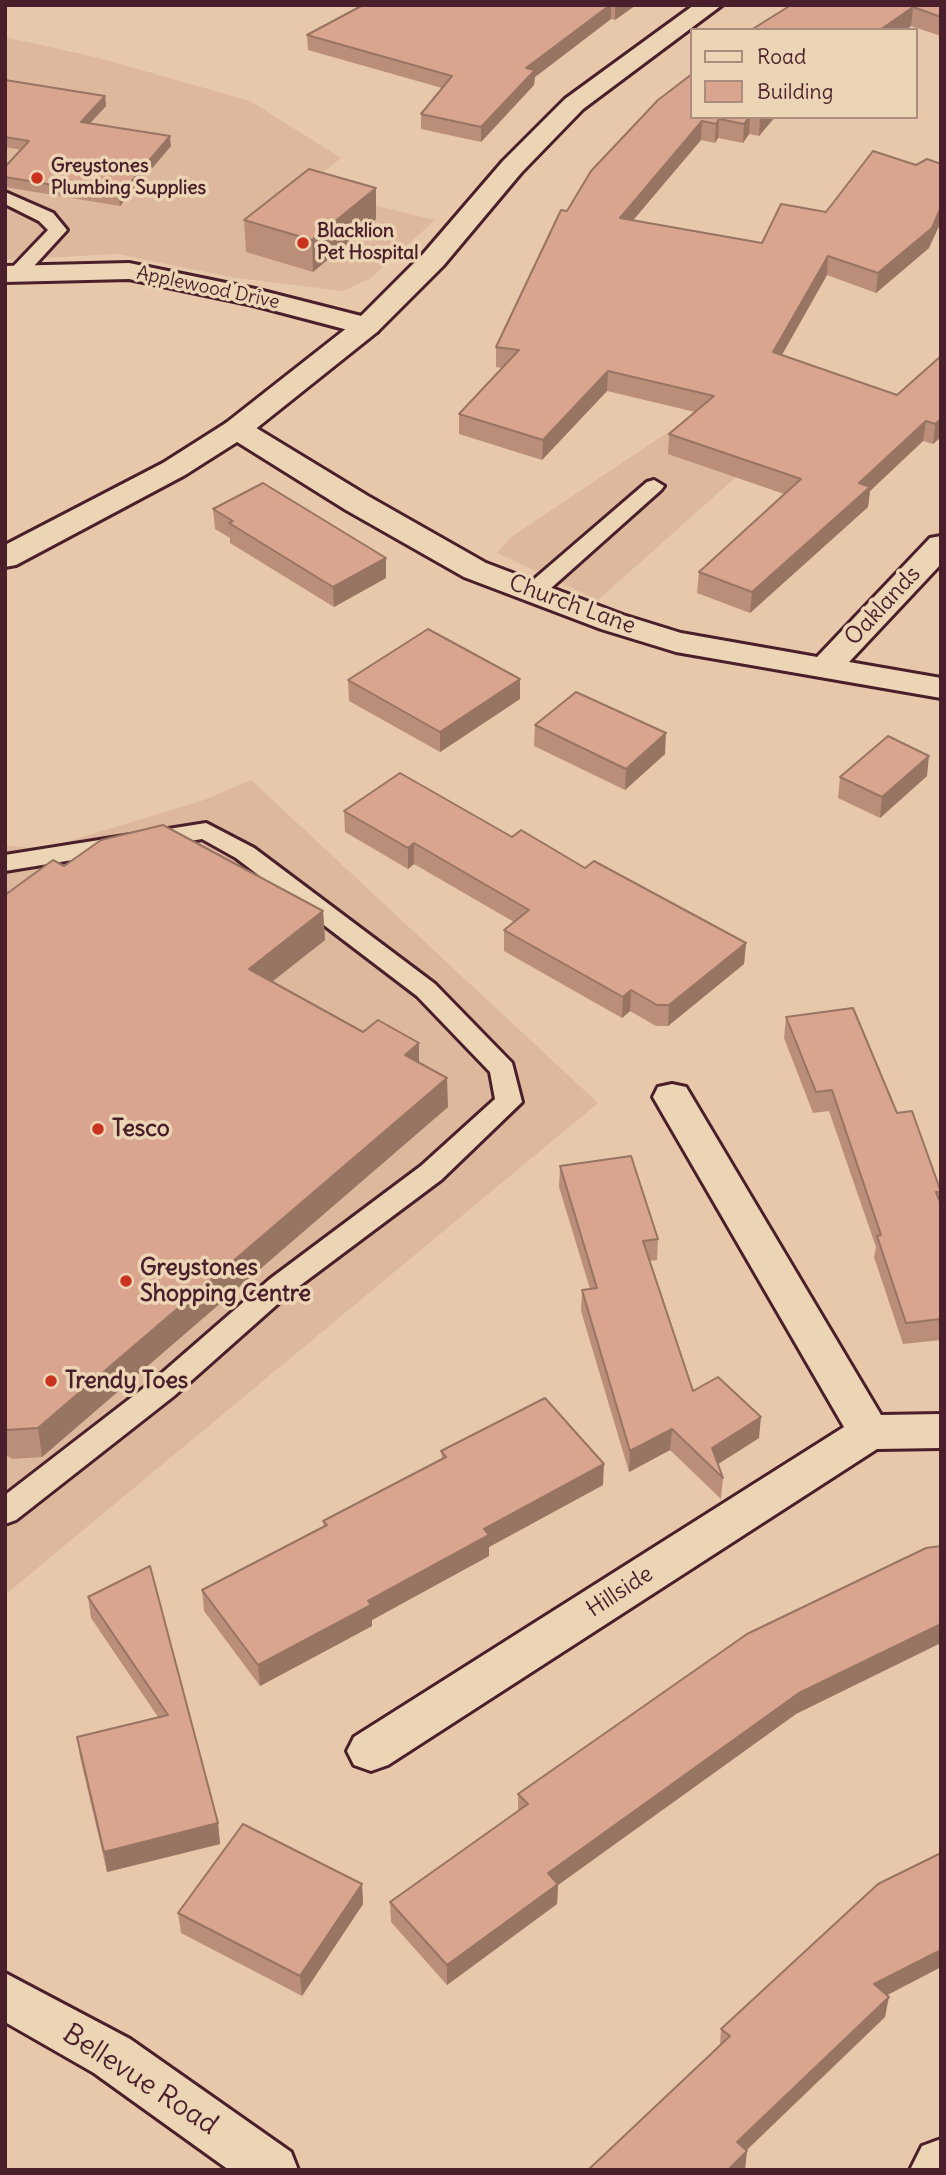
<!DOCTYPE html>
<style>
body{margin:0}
#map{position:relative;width:946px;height:2175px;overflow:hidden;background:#e8c8aa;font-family:Delius,sans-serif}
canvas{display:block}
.frame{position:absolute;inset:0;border:7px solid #4a1f2b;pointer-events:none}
.legend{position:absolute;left:690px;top:28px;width:228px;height:91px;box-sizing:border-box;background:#ecd5b5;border:2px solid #ab8c7e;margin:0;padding:9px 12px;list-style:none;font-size:21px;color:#4a1f2b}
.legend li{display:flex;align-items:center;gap:14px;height:35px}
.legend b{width:35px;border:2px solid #ab8c7e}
</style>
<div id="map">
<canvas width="946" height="2175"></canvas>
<div class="frame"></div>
<ul class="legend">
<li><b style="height:9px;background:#ecd5b5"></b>Road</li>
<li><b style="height:19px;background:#d9a58e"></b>Building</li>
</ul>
</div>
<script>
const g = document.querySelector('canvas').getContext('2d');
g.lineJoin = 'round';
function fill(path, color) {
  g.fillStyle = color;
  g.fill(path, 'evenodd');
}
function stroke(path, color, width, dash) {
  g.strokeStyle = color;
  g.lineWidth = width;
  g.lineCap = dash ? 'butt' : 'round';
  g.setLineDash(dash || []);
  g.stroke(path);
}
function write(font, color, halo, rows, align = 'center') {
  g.font = font + ' Delius,sans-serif';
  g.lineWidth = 7;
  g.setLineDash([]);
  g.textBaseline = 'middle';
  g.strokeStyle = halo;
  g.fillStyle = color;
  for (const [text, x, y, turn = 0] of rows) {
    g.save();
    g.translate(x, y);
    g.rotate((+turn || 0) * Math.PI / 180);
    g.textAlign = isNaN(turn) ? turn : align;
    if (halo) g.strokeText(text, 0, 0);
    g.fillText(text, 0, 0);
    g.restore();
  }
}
fill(new Path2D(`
 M5,37L99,58L250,101L341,158L304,188L435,220L371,278L343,291L230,277L118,254L5,260Z
 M737,386L810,411L598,600L497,553L510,538Z
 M251,780L598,1103L5,1595V845L43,849L204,800Z`), '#deb89d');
const service = new Path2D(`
 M5,192L53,213L67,230L23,278L16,280L6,274L48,230L39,221L5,204Z
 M654,480L664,486L661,490L541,597H525L522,592L525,587L647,482Z
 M206,823L254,848L435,984L512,1063L522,1102L441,1180L290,1293L174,1396L16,1520L5,1524V1495L154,1380L270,1279L421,1166L495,1099L490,1072L417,996L236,858L202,839L5,871V855Z`);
const minor = new Path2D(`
 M129,263L255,289L377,320L381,326L377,332L367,335L253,305L129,279L5,282V266Z
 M237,420L248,423L368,496L486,563L623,615L681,633L817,657L930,538L941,536V564L849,662L941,678V698L676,652L601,629L464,577L346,510L226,435L222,429L226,423Z
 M672,1084L686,1087L881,1415L941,1414V1448L877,1449L388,1765L371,1771L354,1765L347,1751L354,1737L844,1427L653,1097L658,1087Z
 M5,1973L130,2039L291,2152L298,2170H229L94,2073L5,2022Z
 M941,2139V2170H910L922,2146Z`);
const secondary = new Path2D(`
 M694,5H722L583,109L521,173L443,266L377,332L248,435L185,475L16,565L5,567V545L163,463L226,423L357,320L423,254L503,161L565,99Z`);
stroke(service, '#4a1f2b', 6);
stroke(minor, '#4a1f2b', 6);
stroke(secondary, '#4a1f2b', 6);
fill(service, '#ecd5b5');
fill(minor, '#ecd5b5');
fill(secondary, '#ecd5b5');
fill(new Path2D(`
 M363,5H636L615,20L611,19L535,77L534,85L481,142L421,129V114L442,88L308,50L307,35Z
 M791,5H941V36L911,26Z
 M5,80L105,96L106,106L90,123L171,146L120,206L5,187V167L22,150L5,147Z
 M692,117H775L759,136L749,134L743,143L718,138L715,143L701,140L633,220L762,243L929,248L876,293L827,275L782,355L897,395L941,356V437L933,444L923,441L870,491L868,507L750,613L697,593L699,572L784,494L668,454L669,434L695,412L607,391L542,460L459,434V414L502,368L496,367V347L567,211Z
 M376,188V219L313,272L246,252L244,220Z
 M213,509L386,558V578L334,607L230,543V538L215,529Z
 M348,680L520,699L440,752L349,701Z
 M535,725L665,754L625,790L534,746Z
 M927,776L880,818L838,798L840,777Z
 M344,811L512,837L585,868L746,943L744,964L668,1026H656L630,1011L622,1018L504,951V930L514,922L414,864L408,869L345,832Z
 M64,866L323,911L325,940L272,982L363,1032L419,1043V1062L448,1107L42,1457L12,1459L5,1454V895Z
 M786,1017L897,1113L941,1192L939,1200L941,1204V1340L903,1344L874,1257L876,1247L829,1111L813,1113L784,1038Z
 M560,1166L658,1239L657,1260L650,1261L693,1391L759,1438L718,1464L723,1478L721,1499L670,1450L629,1472L581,1311L582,1290L590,1289L559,1187Z
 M441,1451L603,1485L489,1547V1556L372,1620V1626L260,1686L204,1611L202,1590L324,1527L323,1521L442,1459Z
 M150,1566L218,1823L220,1844L107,1872L80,1757L77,1737L158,1717L91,1618L88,1597Z
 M796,1714L558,1885L557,1904L447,1985L391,1922L390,1902L518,1812V1794Z
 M941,1853V1967L887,1995L885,2017L746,2151L745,2170H588L720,2046L721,2029Z
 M362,1884L363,1904L302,1996L181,1933L178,1913Z`), '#bb8e7a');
fill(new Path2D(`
 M610,5H611V19L535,77L534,85L481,142V127L526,68Z
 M615,5H636L615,20Z
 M913,7L911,26L906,30H880Z
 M105,96L106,106L82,132L81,122Z
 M749,117H750L749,134L743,143L744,124Z
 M760,117H775L759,136Z
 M719,119L718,138L715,143L716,124Z
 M702,121L701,140L619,237L620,218Z
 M170,136L171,146L120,206L119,196Z
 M376,188V219L313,272L312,240Z
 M941,207V222L929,248L876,293L878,273Z
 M828,256L827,275L772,372L773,352Z
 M608,371L607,391L542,460L543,440Z
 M941,419V437L933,444L935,424Z
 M926,421L923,441L870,491L868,507L750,613L752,592L859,483Z
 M386,558V578L334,607L333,587Z
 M520,679V699L440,752V732Z
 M666,733L665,754L625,790L626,769Z
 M929,756L927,776L880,818L882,797Z
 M414,843V864L408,869V848Z
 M323,911L325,940L251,998L249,969Z
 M746,943L744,964L668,1026L669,1005Z
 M631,990L630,1011L622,1018L623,997Z
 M419,1043V1072L405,1055Z
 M447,1078L448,1107L42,1457L38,1428Z
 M761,1417L759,1438L712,1468V1448Z
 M672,1429L670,1450L629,1472L630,1451Z
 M604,1464L603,1485L489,1547V1556L372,1620V1626L260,1686L258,1665L368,1601L484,1529Z
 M941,1624V1643L796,1714L558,1885L557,1904L447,1985V1965L548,1873L799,1693Z
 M218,1823L220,1844L107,1872L104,1852Z
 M362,1884L363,1904L302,1996L300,1976Z
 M941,1950V1967L870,2004L874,1984Z
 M889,1997L885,2017L735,2161L737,2142Z
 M747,2151L745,2170H728Z`), '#987463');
const building = new Path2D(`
 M363,5H610L526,68L535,70L481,127L421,114L452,76L307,35Z
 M791,5H941V17L913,7L880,30H751Z
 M692,74V117H749L744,124L719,119L716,124L702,121L620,218L762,243L781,204L826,212L873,151L916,165L927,159L941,164V207L932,228L878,273L828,256L773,352L897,395L941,356V419L935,424L926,421L859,483L870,487L752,592L699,572L801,479L669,434L714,396L608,371L543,440L459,414L519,350L496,347L561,210L567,211L591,171L658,100Z
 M5,80L105,96L81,122L170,136L119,196L5,177V167L29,141L5,137Z
 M309,169L376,188L312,240L244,220Z
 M263,483L386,558L333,587L229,523L233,521L213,509Z
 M428,629L520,679L440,732L348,680Z
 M576,692L666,733L626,769L535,725Z
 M888,736L929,756L882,797L840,777Z
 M400,773L512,837L521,830L585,868L594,861L746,943L669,1005H657L631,990L623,997L504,930L529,910L414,843L408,848L344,811Z
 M163,825L323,911L249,969L363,1032L378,1020L419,1043L405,1055L447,1078L38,1428L7,1430L5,1429V895L53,860L64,866L101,840Z
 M853,1008L897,1113L912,1111L941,1192H936L941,1204V1319L906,1323L877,1236L881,1235L832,1090L816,1092L786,1017Z
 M631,1156L658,1239L643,1241L693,1391L718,1377L761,1417L712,1448L723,1478L672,1429L630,1451L582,1290L597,1288L560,1166Z
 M545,1398L604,1464L484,1529L489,1535L368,1601L371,1605L258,1665L202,1590L327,1525L323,1521L446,1457L441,1451Z
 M941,1546V1624L799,1693L548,1873L558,1884L447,1965L390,1902L528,1804L518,1794L747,1634L926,1548Z
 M150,1566L218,1823L104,1852L77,1737L168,1715L88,1597Z
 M243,1824L362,1884L300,1976L178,1913Z
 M941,1853V1950L874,1984L889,1997L737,2142L747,2151L728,2170H588L730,2036L721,2029L878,1884Z`);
fill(building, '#d9a58e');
stroke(building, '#987463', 2);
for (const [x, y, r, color] of [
 [37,178,7,"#c8321e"],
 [303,243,7,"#c8321e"],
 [98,1129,7,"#c8321e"],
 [126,1281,7,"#c8321e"],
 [51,1381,7,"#c8321e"]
]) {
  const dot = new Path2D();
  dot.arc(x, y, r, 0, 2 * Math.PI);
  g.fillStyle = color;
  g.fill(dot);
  stroke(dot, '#ecd5b5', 2.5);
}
write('bold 19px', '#4a1f2b', '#ecd5b5', [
 ["Greystones",51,167],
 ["Plumbing Supplies",51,189],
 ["Blacklion",317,232],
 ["Pet Hospital",317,254]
], 'left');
write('19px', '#4a1f2b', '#ecd5b5', [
 ["Applewood Drive",208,288,12]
]);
write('23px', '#4a1f2b', '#ecd5b5', [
 ["Church Lane",572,605,20],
 ["Oaklands",883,606,-47],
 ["Hillside",620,1592,-33]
]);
write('bold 23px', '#4a1f2b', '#ecd5b5', [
 ["Tesco",112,1129],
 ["Greystones",140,1268],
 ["Shopping Centre",140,1294],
 ["Trendy Toes",65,1381]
], 'left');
write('28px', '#4a1f2b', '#ecd5b5', [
 ["Bellevue Road",140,2080,33]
]);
</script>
